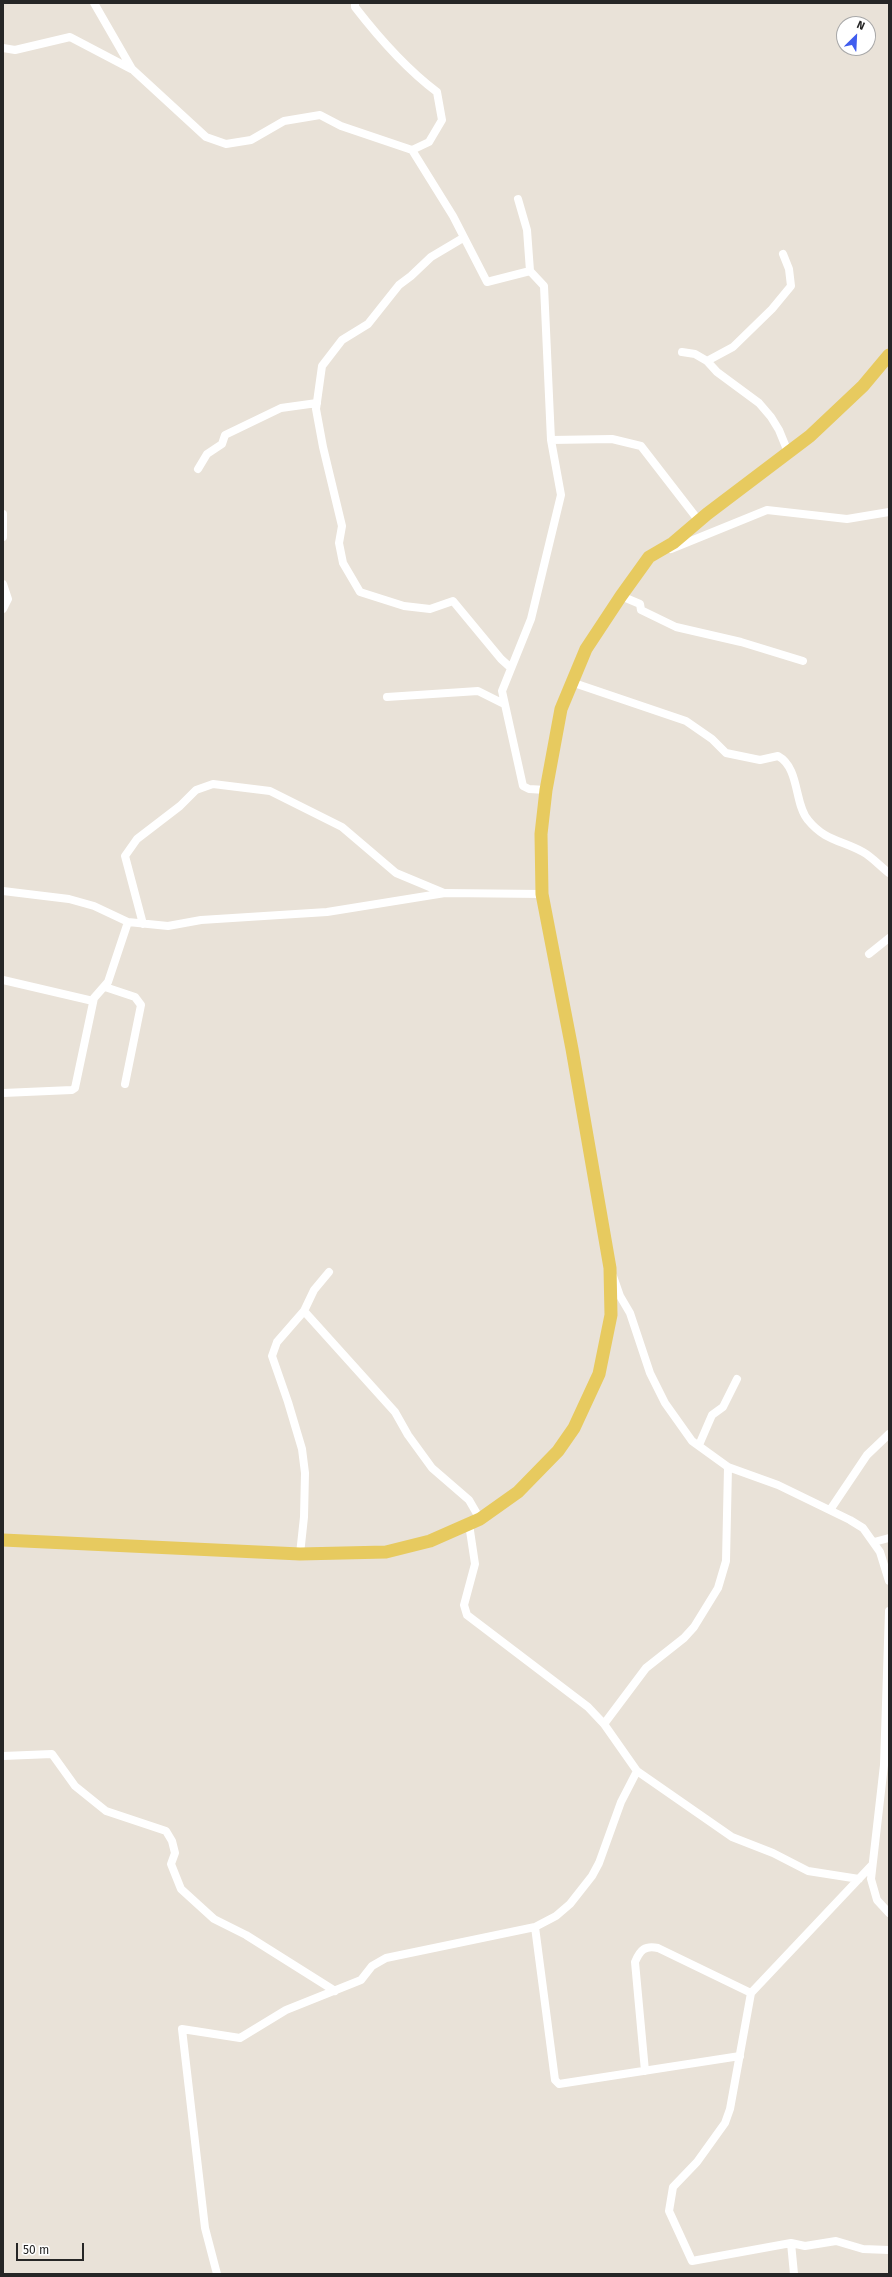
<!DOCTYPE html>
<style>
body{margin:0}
#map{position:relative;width:892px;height:2277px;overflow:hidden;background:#e9e2d8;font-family:"Fira Sans",sans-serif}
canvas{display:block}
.frame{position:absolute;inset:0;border:4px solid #262626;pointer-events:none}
.north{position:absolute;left:836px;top:16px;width:40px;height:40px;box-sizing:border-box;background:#fff;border:1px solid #a8a8a8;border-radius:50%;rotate:24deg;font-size:11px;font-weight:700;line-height:16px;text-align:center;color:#262626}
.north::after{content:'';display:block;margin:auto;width:14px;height:18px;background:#405dee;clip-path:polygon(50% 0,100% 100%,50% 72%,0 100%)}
.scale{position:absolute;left:16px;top:2243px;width:68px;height:18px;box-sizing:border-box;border:2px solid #262626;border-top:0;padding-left:5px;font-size:12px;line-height:14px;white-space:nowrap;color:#262626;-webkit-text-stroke:3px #fff;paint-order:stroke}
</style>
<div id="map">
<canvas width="892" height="2277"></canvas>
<div class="frame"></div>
<div class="north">N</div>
<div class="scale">50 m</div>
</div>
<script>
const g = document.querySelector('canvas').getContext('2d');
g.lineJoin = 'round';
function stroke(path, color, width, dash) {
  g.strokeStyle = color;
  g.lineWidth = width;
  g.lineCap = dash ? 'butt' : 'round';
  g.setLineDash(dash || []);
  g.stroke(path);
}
stroke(new Path2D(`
 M94,3L132,69L206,137L226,144L251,140L284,121L320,115L341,126L412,150L453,216L487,282L530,271L544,286L551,440L561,495L531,619L502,691L523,786L529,789L546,790
 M355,3V7C379,38 405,68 437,92L442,120L429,142L412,150
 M3,48L15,50L70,37L131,69
 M518,199L527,230L530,271
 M463,238L431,257L411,276L399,285L368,324L342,340L322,366L316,409L323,447L342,526L339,543L343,563L360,592L404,606L430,609L453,601L501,659L511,668
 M682,352L695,354L707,361L717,372L759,403L771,417L779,430L788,452
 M707,361L733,347L772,309L791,286L789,269L783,254
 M551,440L612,439L641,446L699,521
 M198,469L207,454L222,444L225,435L281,408L317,403
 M3,514V537
 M671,549L767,510L847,519L889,512
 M3,584L8,599L3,609
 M621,596L640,604L641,610L676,627L741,642L803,661
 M571,682L686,721L712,739L726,753L760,760L778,756C800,768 794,804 808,820C825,841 841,840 863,852C872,857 880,866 889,873
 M387,697L478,691L504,704
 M3,891L69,899L94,906L128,922L168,926L201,920L327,912L445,893L542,894
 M143,924L125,856L137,839L180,806L196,790L213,784L270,791L342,827L396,873L444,893
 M869,954L889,938
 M3,980L93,1001
 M105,987L135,997L141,1005L125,1084
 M3,1093L72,1090L75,1088L94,998L108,982L128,922
 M613,1276L620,1296L630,1313L650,1373L665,1403L692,1441L728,1467L778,1485L850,1520L863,1528L880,1552L889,1581
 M304,1311L395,1412L408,1435L432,1468L469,1500L480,1519
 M699,1445L712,1415L723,1407L737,1379
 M830,1510L867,1455L889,1434
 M469,1524L475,1564L464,1605L467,1615L588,1707L604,1724L637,1771L732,1837L773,1853L808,1871L859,1879
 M874,1542L889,1538
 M300,1554L304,1517L305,1473L302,1449L288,1402L272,1356L277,1342L304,1311L314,1290L329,1272
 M889,1611L884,1765L871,1879L877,1900L889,1913
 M604,1724L646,1668L684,1638L694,1627L718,1588L726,1561L728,1467
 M3,1756L52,1754L75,1786L106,1811L166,1831L172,1841L175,1853L171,1864L181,1889L214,1919L246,1935L335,1991
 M871,1866L751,1993L730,2109L725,2123L697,2162L673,2187L669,2211L692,2261L791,2243L805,2246L836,2241L863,2249L889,2250
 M535,1927L555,2080L559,2084L740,2056
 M645,2071L635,1962C640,1950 645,1945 658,1948L751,1993
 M791,2243L794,2274
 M217,2274L205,2228L182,2029L240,2038L286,2010L361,1980L372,1966L386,1958L535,1927L556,1916L570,1904L592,1876L599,1863L621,1802L637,1771`), '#fff', 8);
stroke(new Path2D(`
 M3,1540L300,1554L386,1552L430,1541L480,1519L518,1492L558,1451L574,1428L599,1374L611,1315L610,1268L572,1049L542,894L541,834L546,790L561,709L586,649L621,596L649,557L673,543L707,514L810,436L863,386L889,355`), '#e7ca5f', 13);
</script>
